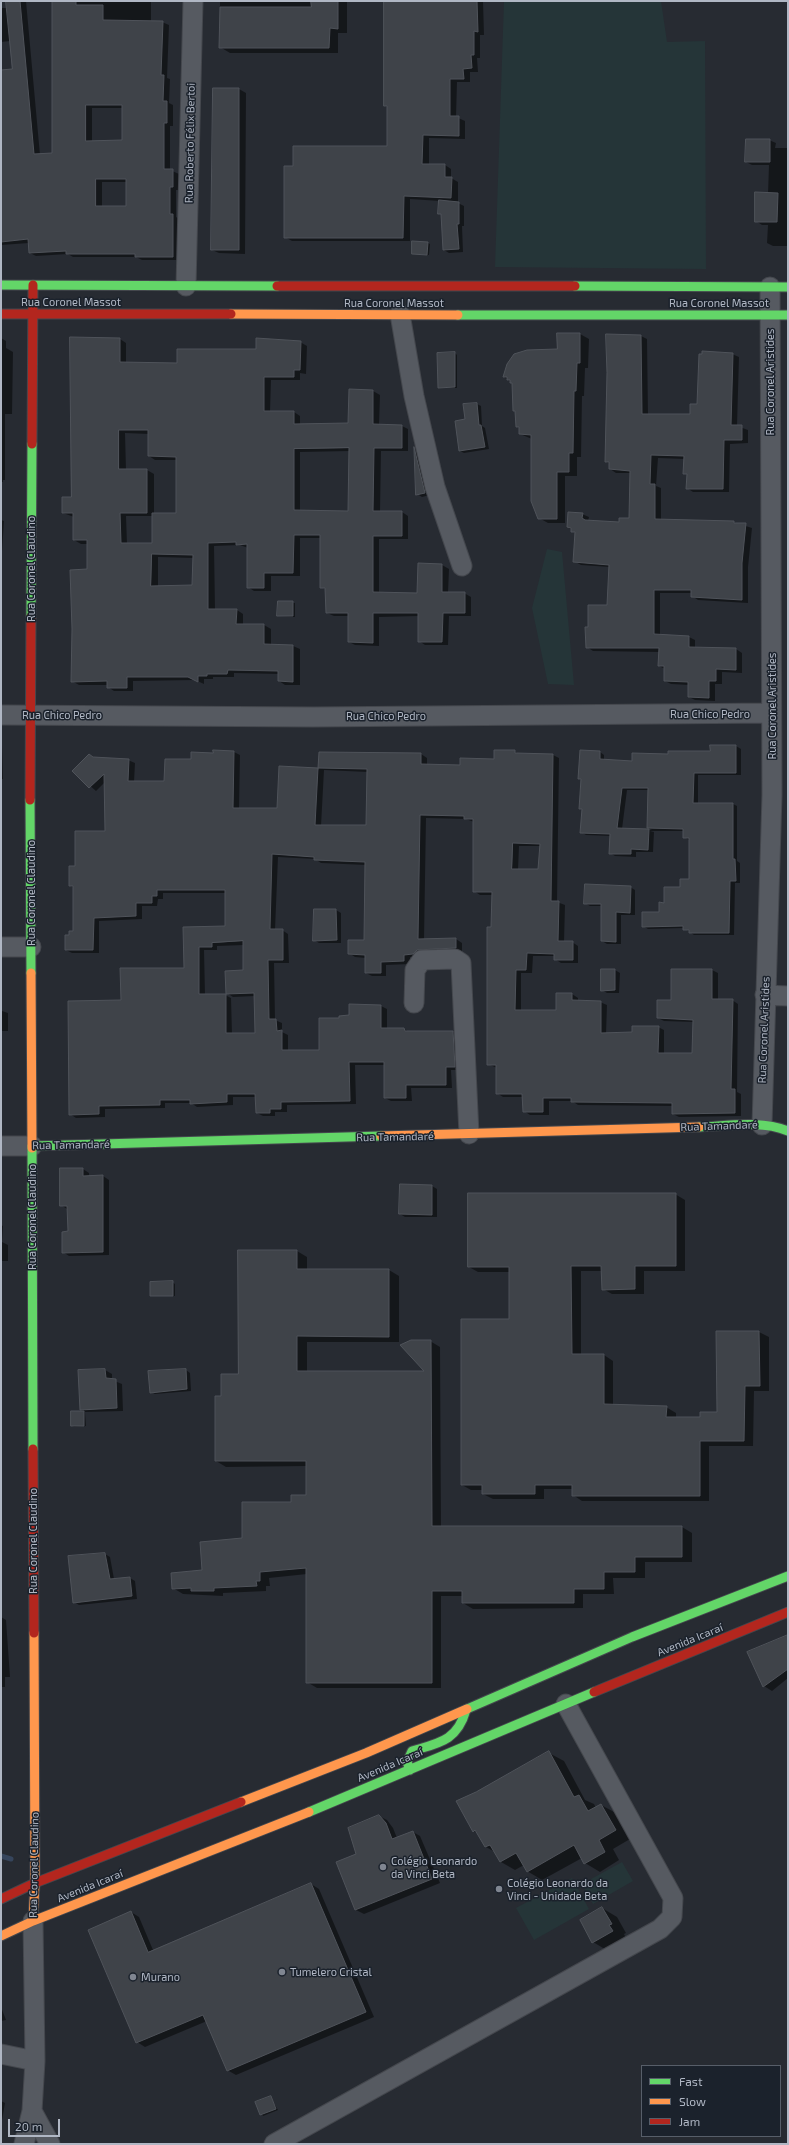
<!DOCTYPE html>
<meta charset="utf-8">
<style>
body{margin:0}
#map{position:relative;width:789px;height:2145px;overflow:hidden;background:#272b32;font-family:"Exo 2",sans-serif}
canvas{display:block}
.frame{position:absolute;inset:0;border:2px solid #b0b7c4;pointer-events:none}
.legend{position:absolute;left:641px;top:2065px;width:140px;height:72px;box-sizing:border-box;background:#1b222c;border:1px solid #575e69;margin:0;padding:5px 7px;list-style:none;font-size:12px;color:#b0b7c4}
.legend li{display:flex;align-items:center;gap:8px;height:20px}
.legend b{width:20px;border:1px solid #575e69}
.scale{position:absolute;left:8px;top:2119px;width:52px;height:18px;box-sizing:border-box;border:2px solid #b0b7c4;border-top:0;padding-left:5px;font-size:12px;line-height:14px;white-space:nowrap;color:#b0b7c4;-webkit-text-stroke:3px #1b222c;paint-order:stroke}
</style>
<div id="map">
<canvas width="789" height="2145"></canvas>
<div class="frame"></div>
<ul class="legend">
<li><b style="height:5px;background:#63d668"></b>Fast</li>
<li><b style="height:5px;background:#ff974d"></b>Slow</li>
<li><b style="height:5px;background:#b3261e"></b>Jam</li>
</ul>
<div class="scale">20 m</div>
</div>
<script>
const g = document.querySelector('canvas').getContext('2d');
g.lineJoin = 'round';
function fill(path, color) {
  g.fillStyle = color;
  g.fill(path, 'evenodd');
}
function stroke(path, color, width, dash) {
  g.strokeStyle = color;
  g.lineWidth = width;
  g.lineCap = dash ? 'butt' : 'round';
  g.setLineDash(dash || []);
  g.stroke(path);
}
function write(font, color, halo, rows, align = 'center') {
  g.font = font + ' "Exo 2",sans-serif';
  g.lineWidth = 3;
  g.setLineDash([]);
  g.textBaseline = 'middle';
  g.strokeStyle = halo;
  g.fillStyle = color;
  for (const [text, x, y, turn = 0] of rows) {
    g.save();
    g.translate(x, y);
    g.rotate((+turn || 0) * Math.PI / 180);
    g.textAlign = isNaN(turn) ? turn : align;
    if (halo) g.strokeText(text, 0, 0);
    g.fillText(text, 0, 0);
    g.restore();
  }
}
fill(new Path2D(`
 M504,1H661L667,42L705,41L706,269L495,267Z
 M547,549L562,552L574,685L548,684L532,608Z
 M622,1862L633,1881L593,1904L582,1884Z
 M572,1878L589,1909L534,1940L516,1908Z`), '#253538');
fill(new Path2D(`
 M7,1H26L40,155L53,154V1H151V22H162L169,25L167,78L170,79L169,103L173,105V126H170V170L179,174V190H176V217L179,219L178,260H142L136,257H73L68,254L36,256L30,253L29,243L1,245V71L13,70L10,41L1,42V8H7ZM92,108H123V141H92ZM102,182H127V207H102Z
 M220,1H347V33H338V53H230L220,47Z
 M385,1H483L484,35H480V58H477L478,72H470V82H457L456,117L465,121V139L429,138V165H445L451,169V178L458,182V203L464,206V226H462L463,252L449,253L444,250L440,201L410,199V241H292L285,237L294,167L388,147V108L385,106Z
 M214,89H239L246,93L245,254L219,253L212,250Z
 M769,140L776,143L775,148H788V246H773L767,243L768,225H762L756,221L768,194L769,165H752L746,162Z
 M428,243L430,244L429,255L413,254Z
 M558,334H580L589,339L588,368H585L584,396H582L581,457H577V476H565V523H548L539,518L532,439L520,434V429L517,427L516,412L514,411L513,384L504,377L558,350Z
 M641,336L647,339L648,415H691L732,354L739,357L737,426L748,430V443L730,444L729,492H693L687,488L688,475L684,473L685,459L658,458L656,486L661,488V520L733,522L752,528L748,567V603L698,600L692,596V593H660V635L689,637L695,640V648L736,649L742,653V673L722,672V684H715V701L695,700L689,697V685L671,684L665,681V669L659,666L660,652L593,651L587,647L589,628L608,606L610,567L581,565L574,561L576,534L568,527L582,514L589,517L588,521L620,523L630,519L631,473H616L610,469V464L606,462Z
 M1,338L6,341V348L13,352L12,414H5V480H3V482H1Z
 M120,339L126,343V363L178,364L300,342L307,346L306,374L300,373V380H271L270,412H294L300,416V425L349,424L350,390L373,391L380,395L379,425L402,426L408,429V451H381L380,512H402L408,516V539H379V593L418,594L419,564L442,565L449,569L448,593H464L471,597V616H449L448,645H425L419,641V616L379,617V646L355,645L349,642V616H334L327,613V590L321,587V538H300V576H271V591H254L248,587V548L240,545L214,546L215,610H237L243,614V625H264L271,629V645L293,646L300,649V685H285L279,681V674L234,673V677H213V679H204V684L195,680L133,681V691H114L108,687V685H79L72,681L88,570V544H81L74,540V517L63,513L72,498ZM125,433L149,434V456L155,460H177V514H154V474L147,470H126ZM350,451L349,512L300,511V452ZM126,516H153V544H127ZM158,557L193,558V586L158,587Z
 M455,353L457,355V388H441L439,387Z
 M477,404L481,406L482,426L485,428L489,449L464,453L460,451L466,420Z
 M416,449L419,451L430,495L422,497L417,494Z
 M1,520L4,521L1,566Z
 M279,602L295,603V617L278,616Z
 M1,745L2,746L3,779H1Z
 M711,746H736L741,749V775H698V804H733L737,806V861L740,863V883H735L734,935H694L684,928L648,929L643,926L660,913L665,904L690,880L689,840L684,837V831H650L654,832L653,852H636V857L615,856L610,853L611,836L586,835L581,832L583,810L580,809L582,780L579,779L600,752L604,755V760L633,762L669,755L711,752ZM627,790H649L648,828L652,830L622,829Z
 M514,751L519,754L553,755L559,758L557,902L565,905L564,942H572L578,946V963H561L555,959V956H533L532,973H521V1011H557L572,994L578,998V1001L600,1002L607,1005L606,1034L633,1033L658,1027L664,1030V1054H693L694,1022L664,1021L658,1018L672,1001L712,970L718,973V1000H732L738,1004L737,1092L741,1094V1116L679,1117L673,1114V1106L578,1105L572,1101H549V1115H530L524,1111L523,1097H503L497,1093V1068L488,1064L493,895H480L474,891V822L466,819L426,818L424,940L456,939L462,943V951L423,953L419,957H410V964L386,965V976H372L366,973V958L355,957L349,953L365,941L366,865L321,863L315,859L278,857L275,930H282L288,934L289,963H274L275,1020L282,1023V1032L288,1035V1051H320L340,1019L381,1006L387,1009V1029H404L409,1032H453L459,1035L461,1070H451L452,1088H411L412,1101H391L385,1098V1065H355L356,1104L287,1105V1112H275V1116H263L257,1113L256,1097H233V1105L197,1107L191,1103H165V1108L105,1109V1117L76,1118L70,1114L122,1001L185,969L184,928L226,927V893H163V899H158L157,906H142V919L99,921V953H72L66,950L70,936L74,932V888L70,886L76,867L106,832L105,782L96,791L73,771L90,755L96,758L128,760L135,763L134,782H165L192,760L234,752L240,755L239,809H278L319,769L320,753L421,754L427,758V765L461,766L495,760ZM324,770L368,772L367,826H321ZM519,846H541L539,870H518ZM244,945V971L227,993L233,997L255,996L256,1034H232L231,998L225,995H205L204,950H217V946Z
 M630,887L635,890V915H621V944H607L602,941V906H590L585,903Z
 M315,910H336L341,913V943H319L314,940Z
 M1,964L2,1011L8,1013V1031H1Z
 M615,970L620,973L619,993H607L602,990Z
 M83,1169L89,1173V1176H103L109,1180V1255L69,1256L63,1252L69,1232L67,1209L61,1205Z
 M432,1186L437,1189V1217H405L400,1214Z
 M675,1194L685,1200V1271H644V1294H612L603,1289V1271H581V1355H604L613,1361V1406L666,1407L676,1413V1418H701L718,1413L717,1332H759L769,1337V1391H754L753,1446H709V1501H582L573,1495V1489H544V1499H493L483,1494V1490H471L462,1485L510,1320V1272H478L469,1267Z
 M1,1225L3,1226L2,1242L8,1245V1261H1Z
 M297,1251L307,1257V1270H389L399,1276V1342H307V1372H427L430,1341L440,1347L441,1528L682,1527L692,1533V1562H645V1578H613L614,1594H583V1608L473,1609L463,1603V1596H441V1688H317L307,1682V1574L269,1578L270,1586H266V1591L223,1593V1596L183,1594L173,1588L204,1571L292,1503L307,1496V1466L226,1467L216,1461L222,1397L239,1375Z
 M172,1282L175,1284V1296H151Z
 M105,1370L112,1374V1380L122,1384L123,1411L85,1412L86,1426L74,1427L72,1426V1412H84L81,1410L79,1371Z
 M186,1370L190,1373L191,1391L155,1394L151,1392Z
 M105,1554L110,1557L114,1579L130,1578L135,1581L137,1599L79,1605L74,1602Z
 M1,1617L6,1620L10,1677H5V1687H1Z
 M788,1636V1678L772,1691L764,1686Z
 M549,1753L564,1761L585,1800L594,1804L596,1808L601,1805L616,1813L630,1839L613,1849L619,1860L600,1872L585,1863L582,1858L542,1880L527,1871L524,1865L515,1870L501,1862L495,1852L486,1847L478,1833L474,1831L477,1793Z
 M379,1816L387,1820L393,1828L397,1838L413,1832L420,1836L440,1883L364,1914L356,1910L337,1863L357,1855Z
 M311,1884L319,1889L374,2017L236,2075L227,2070L207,2021L145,2047L137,2042L131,1912L139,1917L153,1950Z
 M602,1908L617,1917L626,1933L624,1934L627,1940L608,1951L593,1942Z
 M1,2007L6,2020L1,2021Z
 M270,2097L278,2110L263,2116L256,2103Z
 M1,2101L5,2103L1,2126Z`), '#0007');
stroke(new Path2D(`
 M1,1856L11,1859`), '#36455c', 5);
const building = new Path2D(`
 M6,1H20L34,154L52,153V1H76V5H103V20L163,21L161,75H164L163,101H167V123H164V169H173V187H170V214H173V257H135V254H66V251L29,253L28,239L1,242V70L12,69ZM86,105H122V140L86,141ZM96,179H126V206H96Z
 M311,1H338V29L330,28L329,48H219L220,7H311Z
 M384,1H477L478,32L474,31V55H471L472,68L463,69L464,79H450V116H459V136L423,135L422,164H445V177H452L451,198L404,196L403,238H284V166H293V146H387V106H384Z
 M213,88H239V250H211Z
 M746,139H770V162H745Z
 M755,192L778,193L777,222H755Z
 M439,200L459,202V224H457L459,249L443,250L441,214H438Z
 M412,241L428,242L427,255L412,254Z
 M557,333H580V363H577L576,391H574L573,453H569V472H557V519H538L531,501V435L519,434V427H516L515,411H513L512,383H510V380H507V377H503L507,364L514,354L527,350L557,349Z
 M606,334L641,335L642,414H690V404H697L699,354H702V351L733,353L731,425H742V440H724L723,489H686L687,474H683L684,456L651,455L650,484H655V519L734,521V523H746L742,563V600L691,597V590H654V634L689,636V647L736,648V670L716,669V681H709V698L688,697V682L664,681V666H658L659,648H586L585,627H588V605H607L609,565L573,562L575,532H571V528L567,527L568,512L583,513L582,518L585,520L619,522V518H629L630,471L609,469V462H605L607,373Z
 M70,337L120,338V362L177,363V349H256V338L301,341L300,370H294V377H264V411H294V424L348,423L349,389L373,390V424L402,425V448H374L373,511H402V536H373V592L417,593L418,563L442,564V592H465V613H443L442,642H418V613H373V643L348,642V613H326L325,588H320V535H294L293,573H264V588H247V544L236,545V542L208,543V609H237L236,624H264V644L293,645V682L278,681V671L228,670L227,674H207V676H198V682L188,677H127V688H107V681L71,682L72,629L70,570L87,569V540H73V513H62V497H71ZM119,430H148V456L176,457V513H152V543H121L120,513H147V469H119ZM349,448L348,511L294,510V449ZM152,554L193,555L192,585L151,586Z
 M455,352V387L438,388L437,353Z
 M477,403L479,425H481L485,447L459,451L455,421L465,419L463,404Z
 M414,447L425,493L416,495Z
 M278,601H293V616H277Z
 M710,745H736V773H694L693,803H733V859H735L736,881H730L729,933H689V930H683V926L642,927V912H659V902L664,903V887H680V879H689V838H683V829L647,828L648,788H622L617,828L649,829L648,850L631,849V854H609L610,834L580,833L582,809H579L581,779H578L580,750L600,751V759L632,761V753L668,754V751H710Z
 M213,750L234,751L233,808H277L279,766L318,768L315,825H366L367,769L318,768L319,752L421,753V764L460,765V758L494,759V750H515V753L553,754L551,901H559L558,941H573V960H554V954L527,953L526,970H516L515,1010H556V993H572V1000L601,1001V1033L632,1032V1026H659L658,1053H692L693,1020L657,1018V1000H671V969H712V999H733L731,1089H735V1113L672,1114V1103L571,1102V1098H543V1112H523L522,1094H496V1065H487V927H491L492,892H473V819H464V816L420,815L418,939L456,938V948L417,950L413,954L404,955V961L381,962V973H365V955L348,954V940H364L365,862L314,860V857L272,854L270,929H283V960H268L269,1019H276L277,1031L282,1030V1050H319V1018H339V1016L349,1015V1004L381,1005V1028H404L405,1031H453L455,1067H446V1085H406V1098H384V1062H349L350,1101L281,1102V1109H270V1113H256L255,1094H227V1102L190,1104V1100H160V1105L99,1106V1114L69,1115L68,1001L121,1000L120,968H184L183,927L225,926V890H157V896H152V903H136V916L94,918L93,950H65V935H69V931H73V886H69V866H75V831H105L104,774L89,788L72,771L89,754L93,757L129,759L128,781H164L165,759H191V752L213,753ZM513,843L540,844L538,869H512ZM243,941V970L225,971L226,994L254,993L255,1033H226V994H199V947H212V943Z
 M585,884L631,886L630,913L616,912V942L601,941V904H584Z
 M314,909H336L337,940L313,941Z
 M601,969H615V990L601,991Z
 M60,1168H83V1176L103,1175V1252L62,1253V1232L68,1231L67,1206H60Z
 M400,1184L432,1185V1215L399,1214Z
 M468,1193H676V1266H635V1289L602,1290L601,1266H571L572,1354H604V1404L667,1406L666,1417H700V1412H717L716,1331H759L760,1386H745L744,1441H700V1496H572V1485H535V1494H482V1485H461V1319H509V1267H468Z
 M238,1250H297V1269H389V1337L297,1336V1371H424L400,1345L411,1340H431L432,1526H682V1557H635V1572H604V1589H574V1603H462V1591H432V1683H306V1568L260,1572V1581H256L257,1586L214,1588V1591H191V1588L172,1589L171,1573L202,1570L200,1542L242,1538V1502H291V1495H306V1461H215V1396H221V1374H238Z
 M173,1281V1296H150V1282Z
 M105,1369L106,1378L116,1379L117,1408L80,1410L78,1370Z
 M186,1369L187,1389L150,1393L148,1371Z
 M71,1411H84V1426H71Z
 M105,1553L110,1579L130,1577L132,1596L73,1603L68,1556Z
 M788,1635V1669L763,1687L747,1652Z
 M549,1751L574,1797L579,1795L588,1811L601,1804L616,1830L599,1840L605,1852L584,1864L574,1845L527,1872L516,1853L500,1862L490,1845L485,1847L475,1830L473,1832L456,1801L476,1792Z
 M379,1815L386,1823L392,1839L413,1831L432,1879L355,1910L336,1862L356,1854L348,1828Z
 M311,1883L366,2012L227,2071L203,2015L136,2043L88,1930L131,1911L148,1952Z
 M602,1907L612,1924L609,1925L613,1931L592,1943L580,1920Z
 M271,2096L276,2109L260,2115L255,2102Z`);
fill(building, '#3f4349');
stroke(building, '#4f535a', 1);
const street = new Path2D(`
 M186,286L193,1
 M400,314L414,396L435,487L462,566
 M1,715L313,717L771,713
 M1,947H31
 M765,995L788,996
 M414,1003L415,970L422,960L455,959L461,963L469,1134
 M762,1125L772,795L770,287
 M1,1146H32
 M33,1921L35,2061L32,2111L50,2144
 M1,2054L35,2061
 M24,2144L32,2111
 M274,2144L660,1929L672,1917L673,1898L566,1704`);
const fast = new Path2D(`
 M1,285L277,286
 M575,286L788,287
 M458,315H788
 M31,617L32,444
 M30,800L31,973
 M699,1127C727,1126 761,1120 788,1131
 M32,1146L381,1136
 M32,1148L33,1449
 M467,1709L632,1637L788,1576
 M410,1770L407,1762L412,1751C439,1743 457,1741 466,1710
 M309,1812L594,1692`);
const slow = new Path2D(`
 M231,314L458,315
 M31,973L32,1148
 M381,1136L699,1127
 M241,1802L366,1753L467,1709
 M33,1921L35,1883L34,1633
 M1,1936L33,1921L309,1812`);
const jam = new Path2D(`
 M277,286H575
 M1,314H231
 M32,444L33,285
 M30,800L31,617
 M33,1449L34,1633
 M594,1692L788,1612
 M1,1899L35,1883L241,1802`);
stroke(street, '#44474d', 21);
stroke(fast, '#44474d', 11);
stroke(slow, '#44474d', 11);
stroke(jam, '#44474d', 11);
stroke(street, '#565a61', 19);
stroke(fast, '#63d668', 9);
stroke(slow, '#ff974d', 9);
stroke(jam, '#b3261e', 9);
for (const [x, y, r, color] of [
 [383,1867,4,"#808691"],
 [499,1889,4,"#808691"],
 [282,1972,4,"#808691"],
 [133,1977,4,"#808691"]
]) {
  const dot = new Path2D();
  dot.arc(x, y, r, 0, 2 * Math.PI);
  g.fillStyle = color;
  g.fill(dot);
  stroke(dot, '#1b222c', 1.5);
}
write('11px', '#b0b7c4', '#1b222c', [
 ["Rua Roberto Félix Bertoi",190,143,-89],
 ["Rua Coronel Massot",71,302],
 ["Rua Coronel Massot",394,303],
 ["Rua Coronel Massot",719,303],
 ["Rua Coronel Aristides",770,382,-90],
 ["Rua Coronel Claudino",31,569,-90],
 ["Rua Coronel Aristides",772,706,-90],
 ["Rua Chico Pedro",710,714],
 ["Rua Chico Pedro",62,715],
 ["Rua Chico Pedro",386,716],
 ["Rua Coronel Claudino",31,893,-90],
 ["Rua Coronel Aristides",764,1030,-88],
 ["Rua Tamandaré",719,1126,-2],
 ["Rua Tamandaré",395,1137,-1],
 ["Rua Tamandaré",71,1145,-1],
 ["Rua Coronel Claudino",32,1217,-90],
 ["Rua Coronel Claudino",33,1541,-90],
 ["Avenida Icaraí",690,1640,-22],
 ["Avenida Icaraí",390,1765,-23],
 ["Rua Coronel Claudino",34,1865,-89],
 ["Avenida Icaraí",90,1886,-22]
]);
write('11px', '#b0b7c4', '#1b222c', [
 ["Colégio Leonardo",391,1861],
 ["da Vinci Beta",391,1874],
 ["Colégio Leonardo da",507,1883],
 ["Vinci - Unidade Beta",507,1896],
 ["Tumelero Cristal",290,1972],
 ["Murano",141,1977]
], 'left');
</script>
